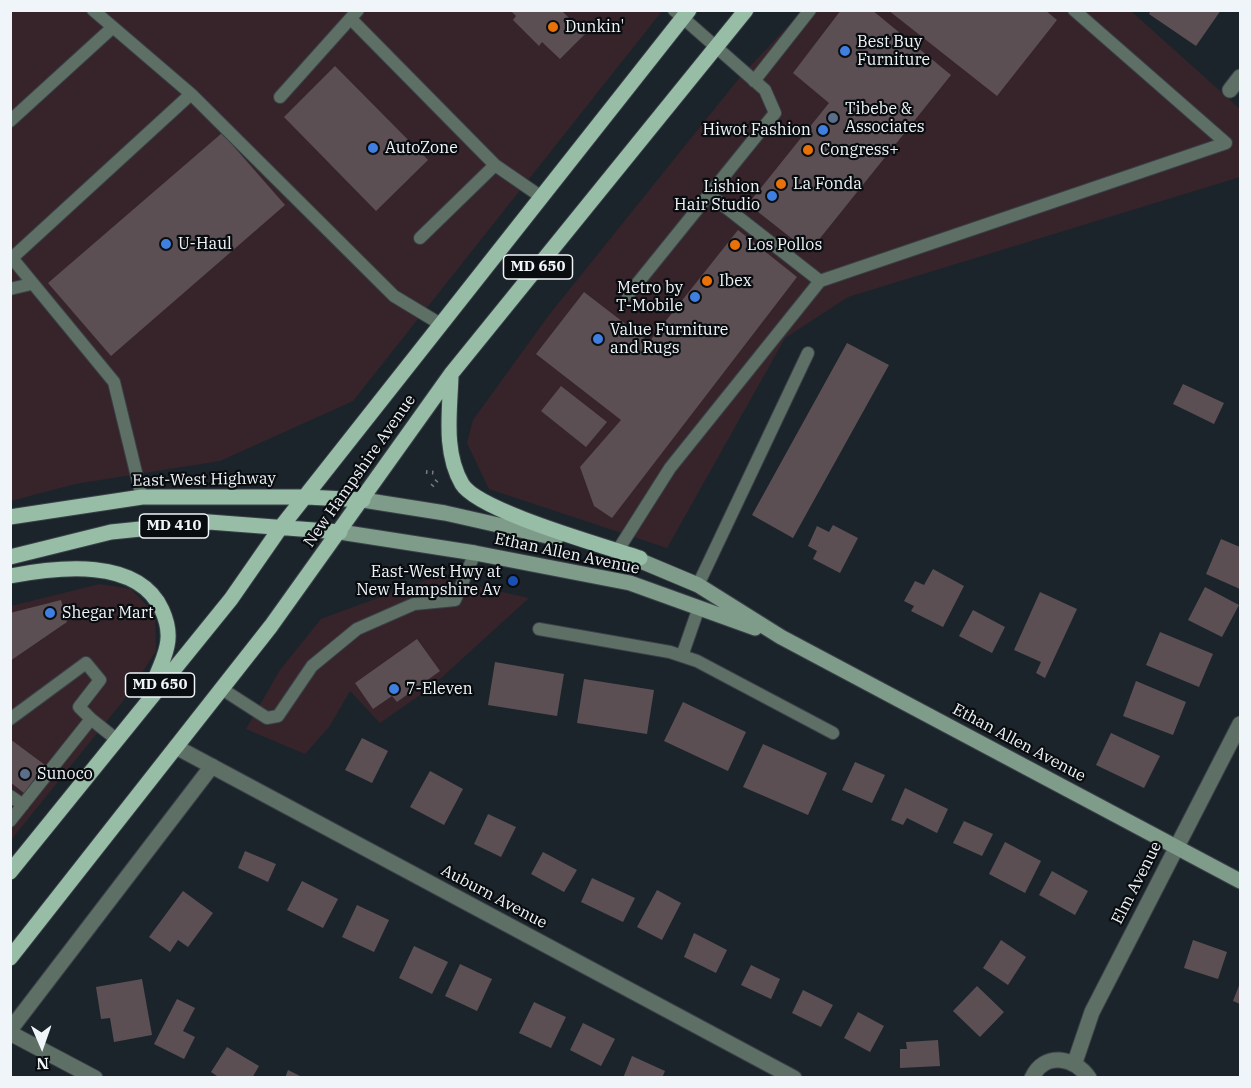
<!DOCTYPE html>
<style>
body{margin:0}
#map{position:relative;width:1251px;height:1088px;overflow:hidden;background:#1c242b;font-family:"IBM Plex Serif",serif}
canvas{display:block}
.frame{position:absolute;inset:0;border:12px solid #f0f5fa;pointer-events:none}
.north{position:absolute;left:12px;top:1016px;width:60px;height:60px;-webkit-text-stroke:4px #0a0d10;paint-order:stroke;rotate:178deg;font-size:16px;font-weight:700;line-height:24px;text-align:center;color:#f0f5fa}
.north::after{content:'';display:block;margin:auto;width:21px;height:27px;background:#f0f5fa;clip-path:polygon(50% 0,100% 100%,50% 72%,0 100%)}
</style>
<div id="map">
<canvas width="1251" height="1088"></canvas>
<div class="frame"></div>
<div class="north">N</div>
</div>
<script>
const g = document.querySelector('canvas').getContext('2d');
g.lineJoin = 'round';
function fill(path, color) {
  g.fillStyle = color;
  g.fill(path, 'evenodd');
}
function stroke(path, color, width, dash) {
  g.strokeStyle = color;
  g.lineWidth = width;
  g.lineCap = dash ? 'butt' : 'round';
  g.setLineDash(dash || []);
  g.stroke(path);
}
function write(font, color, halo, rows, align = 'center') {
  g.font = font + ' "IBM Plex Serif",serif';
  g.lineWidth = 4.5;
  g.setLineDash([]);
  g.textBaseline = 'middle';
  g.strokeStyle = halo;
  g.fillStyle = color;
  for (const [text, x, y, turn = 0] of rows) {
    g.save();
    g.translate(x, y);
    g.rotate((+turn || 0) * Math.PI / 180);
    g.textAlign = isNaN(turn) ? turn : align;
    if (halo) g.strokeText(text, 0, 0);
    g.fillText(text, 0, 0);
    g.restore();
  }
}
fill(new Path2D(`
 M11,11H662L353,401L220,461L75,484L11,501Z
 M802,11H1131L1240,109V177L848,297L785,338L667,548L489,489L467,443L473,420L549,315L741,76Z
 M434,577L529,598L430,688L380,723L350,691L329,727L305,754L246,729L280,670L321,619Z
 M100,584L131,589L155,614L156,651L127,696L11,840V606Z`), '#37242a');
fill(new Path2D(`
 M510,10H561L585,34L560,59L542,42L539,46L513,20L516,16Z
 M841,10H872L951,75L809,252L748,204L829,103L793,73Z
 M888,10H1045L1057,20L997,96Z
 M1151,10H1221L1196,46L1149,14Z
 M335,66L428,160L376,211L284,117Z
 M222,133L285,205L111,356L48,283Z
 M738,230L797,277L612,518L594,506L580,467L621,420L536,354L584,292L649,342Z
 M847,343L889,365L793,538L752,515Z
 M1183,384L1224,403L1214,424L1173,404Z
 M561,386L607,422L586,447L541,411Z
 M833,525L858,538L840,573L813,559L817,551L808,546L817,526L829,532Z
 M1221,539L1240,547V589L1206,574Z
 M933,569L964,586L943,627L911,611L914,606L904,601L915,581L924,585Z
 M1205,587L1239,605L1222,637L1188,620Z
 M1040,592L1077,609L1045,678L1036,673L1041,662L1014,650Z
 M61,600L67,622L10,661V613Z
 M973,610L1005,627L992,653L959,636Z
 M1160,632L1213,654L1199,687L1146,665Z
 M417,639L440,671L397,702L392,696L373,709L355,683Z
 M495,662L564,674L557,716L488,705Z
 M584,679L654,690L647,734L577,723Z
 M1136,681L1186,702L1173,735L1123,716Z
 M683,702L746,732L728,771L664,741Z
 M1111,733L1160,756L1144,788L1096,765Z
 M362,738L388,751L372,783L345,770Z
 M10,739L45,765L24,793L10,782Z
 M763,744L827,773L808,815L743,787Z
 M855,762L885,775L872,803L842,790Z
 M430,771L463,789L444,825L410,807Z
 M905,788L948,809L937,833L907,818L903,825L891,820Z
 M488,814L516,827L501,857L474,844Z
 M964,821L993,834L982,856L953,843Z
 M1005,842L1041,861L1025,893L989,874Z
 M245,851L276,864L268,882L238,868Z
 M543,852L577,870L564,892L531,874Z
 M1052,871L1088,891L1075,915L1039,895Z
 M592,878L635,898L623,922L581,902Z
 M302,881L338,899L323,928L287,910Z
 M657,890L681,903L662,940L637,927Z
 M183,891L213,913L188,947L178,940L170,952L149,937Z
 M357,905L389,920L374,952L342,937Z
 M694,933L727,950L716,973L684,957Z
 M1001,940L1026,957L1008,985L983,968Z
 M1193,940L1227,952L1218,979L1184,968Z
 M414,946L448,962L432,994L399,978Z
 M460,964L492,979L477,1011L445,996Z
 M751,965L780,979L771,999L741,985Z
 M142,979L152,1035L114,1042L110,1018L101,1019L96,987Z
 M1240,983V1004L1233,1001Z
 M977,986L1004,1012L980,1037L953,1011Z
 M803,990L833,1005L821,1027L792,1013Z
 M177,999L195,1008L183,1031L195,1037L184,1059L154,1044Z
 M534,1002L566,1017L551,1048L519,1033Z
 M858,1012L884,1026L870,1052L844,1038Z
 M583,1023L615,1039L601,1066L570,1050Z
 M938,1040L940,1066L900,1068V1049H907L906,1042Z
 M227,1047L259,1066L252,1078H220L211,1072Z
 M632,1056L665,1071L662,1078H623Z
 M288,1070L304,1078H285Z`), '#5b4f53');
const lane = new Path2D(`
 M93,10L191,94
 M351,19L495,165L540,196
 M754,81L810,10
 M280,97L358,10
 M10,121L112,28
 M710,195L820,281L1226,143L1074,10
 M420,238L495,165
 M10,289L31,284
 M628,295L775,113L765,90L674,10
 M142,497L114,382L12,258L191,94L394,296L442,325
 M618,550L670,468L820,281
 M698,585L808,353
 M539,629L670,652L697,661L833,733
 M682,656L699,607
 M222,689L267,718L278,716L312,666L357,629L414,604L455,600L475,553
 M10,719L86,663L100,680L79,707L91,719
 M10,796L23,805
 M10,821L91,719L116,739`);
const street = new Path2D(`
 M1230,90L1240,77
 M176,747L794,1078
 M10,1030L212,766
 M10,1033L95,1078
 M1075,1062L1092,1012L1240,724
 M1032,1078C1044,1051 1075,1057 1089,1078`);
const secondary = new Path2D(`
 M363,500L445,513L556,538
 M340,532L475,553L630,583L755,628
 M629,556L698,585L781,637L1240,881`);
const primary = new Path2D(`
 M451,375C450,411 443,451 462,484C478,511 605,546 640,558
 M10,517L142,497H307L363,500
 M10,557L111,532L209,522L340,532
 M10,576C58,567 138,557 162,610C167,621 170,633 167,646C164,661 156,675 151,689
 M10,872L231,599L281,527L689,10
 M10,958L271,626L451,374L746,10`);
stroke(lane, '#3a4148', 14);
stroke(street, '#3a4148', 17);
stroke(secondary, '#3a4148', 17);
stroke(primary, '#3a4148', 17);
stroke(new Path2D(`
 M426,472L438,473
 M432,486L439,478`), '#767d83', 4, [1.5, 4.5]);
stroke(lane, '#5e7065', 12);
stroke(street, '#5e7065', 15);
stroke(secondary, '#7f9c8a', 15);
stroke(primary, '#98bda7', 15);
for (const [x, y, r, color] of [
 [553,27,6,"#e8710a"],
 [845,51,6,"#3f7fe0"],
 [833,118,6,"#5c6f8a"],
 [823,130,6,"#3f7fe0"],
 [373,148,6,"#3f7fe0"],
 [808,150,6,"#e8710a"],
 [781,184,6,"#e8710a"],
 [772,196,6,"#3f7fe0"],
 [166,244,6,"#3f7fe0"],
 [735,245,6,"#e8710a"],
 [707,281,6,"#e8710a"],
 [695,297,6,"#3f7fe0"],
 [598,339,6,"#3f7fe0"],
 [513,581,6,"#1a4fb4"],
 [50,613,6,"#3f7fe0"],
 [394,689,6,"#3f7fe0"],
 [25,774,6,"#5c6f8a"]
]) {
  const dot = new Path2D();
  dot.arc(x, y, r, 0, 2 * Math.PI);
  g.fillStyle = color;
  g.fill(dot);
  stroke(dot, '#0a0d10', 2);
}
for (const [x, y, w] of [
 [538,267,69],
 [174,526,69],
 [160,685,69]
]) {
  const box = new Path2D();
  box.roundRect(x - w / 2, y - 12, w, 24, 4.5);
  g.fillStyle = '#0a0d10';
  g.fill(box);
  stroke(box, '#f0f5fa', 1.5);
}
write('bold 15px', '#f0f5fa', null, [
 ["MD 650",538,267],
 ["MD 410",174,526],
 ["MD 650",160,685]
]);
write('16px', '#f0f5fa', '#0a0d10', [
 ["Dunkin'",565,27],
 ["Best Buy",857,42],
 ["Furniture",857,60],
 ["Tibebe &",845,109],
 ["Associates",845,127],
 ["Hiwot Fashion",811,130,"right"],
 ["AutoZone",385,148],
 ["Congress+",820,150],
 ["La Fonda",793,184],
 ["Lishion",760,187,"right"],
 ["Hair Studio",760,205,"right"],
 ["U-Haul",178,244],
 ["Los Pollos",747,245],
 ["Ibex",719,281],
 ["Metro by",683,288,"right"],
 ["T-Mobile",683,306,"right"],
 ["Value Furniture",610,330],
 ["and Rugs",610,348],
 ["East-West Hwy at",501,572,"right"],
 ["New Hampshire Av",501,590,"right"],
 ["Shegar Mart",62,613],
 ["7-Eleven",406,689],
 ["Sunoco",37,774]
], 'left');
write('16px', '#f0f5fa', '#0a0d10', [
 ["New Hampshire Avenue",360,471,-55],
 ["East-West Highway",204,480,-1],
 ["Ethan Allen Avenue",567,554,12],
 ["Ethan Allen Avenue",1019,743,28],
 ["Elm Avenue",1137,883,-63],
 ["Auburn Avenue",494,897,28]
]);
</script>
